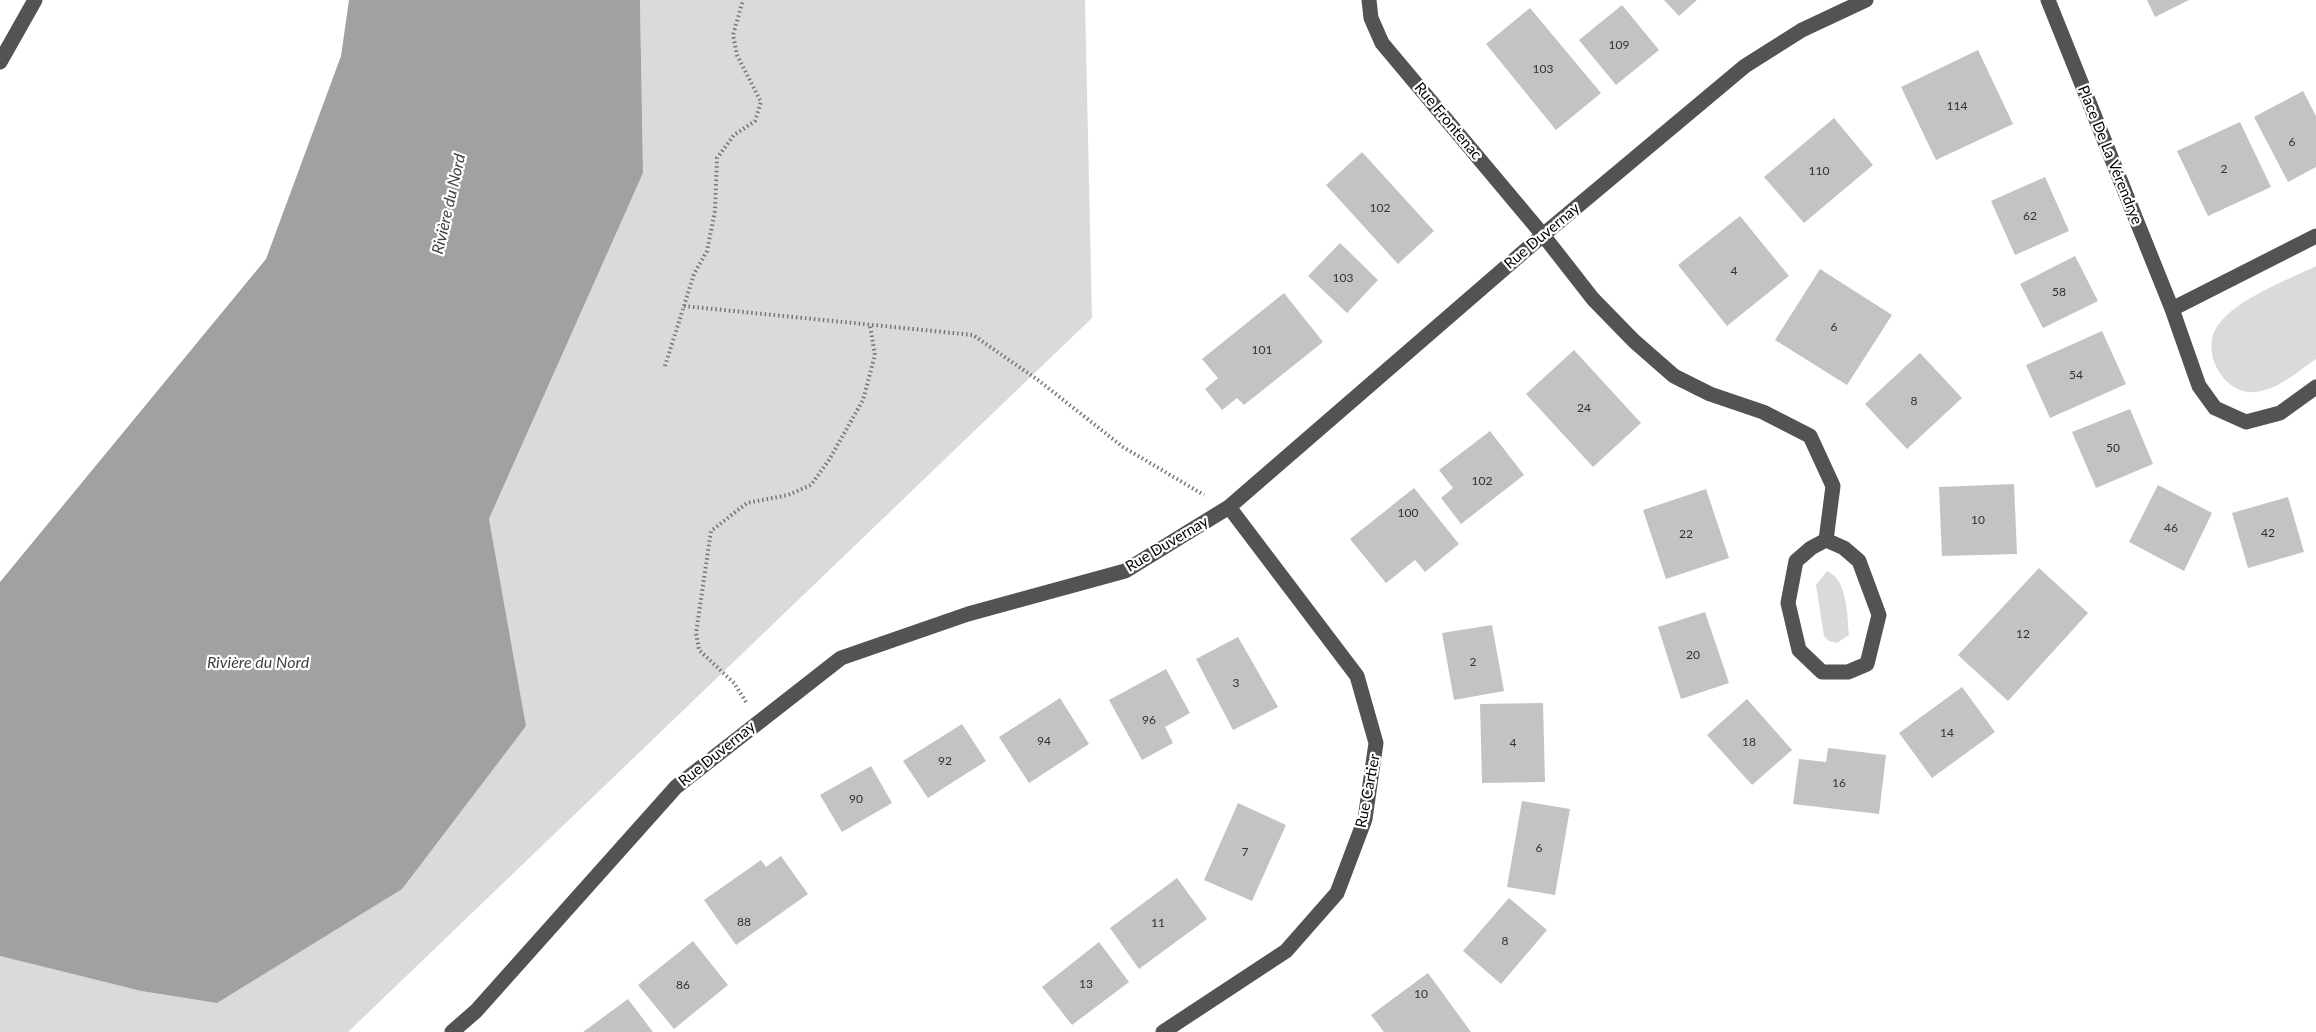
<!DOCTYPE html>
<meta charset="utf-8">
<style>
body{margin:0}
canvas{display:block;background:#fff}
</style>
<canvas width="2316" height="1032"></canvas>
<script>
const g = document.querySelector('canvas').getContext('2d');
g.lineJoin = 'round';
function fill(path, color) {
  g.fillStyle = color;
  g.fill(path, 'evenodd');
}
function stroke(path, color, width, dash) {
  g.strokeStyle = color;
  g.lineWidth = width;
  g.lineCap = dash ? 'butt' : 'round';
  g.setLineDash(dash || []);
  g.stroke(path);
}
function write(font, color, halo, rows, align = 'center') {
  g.font = font + ' Lato,sans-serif';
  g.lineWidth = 4.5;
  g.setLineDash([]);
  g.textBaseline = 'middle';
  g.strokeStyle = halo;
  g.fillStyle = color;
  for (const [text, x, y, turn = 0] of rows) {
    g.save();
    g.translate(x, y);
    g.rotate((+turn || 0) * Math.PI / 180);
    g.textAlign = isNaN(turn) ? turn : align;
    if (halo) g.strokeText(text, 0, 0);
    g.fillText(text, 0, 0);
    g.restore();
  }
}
fill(new Path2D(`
 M640,0H1085L1092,318L348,1032H0V956L141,991L217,1003L526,726L489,519L643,173Z
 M2316,266V359C2297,372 2279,389 2256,392C2224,396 2199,351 2218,325C2237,299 2287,280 2316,266Z
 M1827,571C1848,580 1847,615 1849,635L1837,643L1829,641L1824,636L1816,585Z`), '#dadada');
fill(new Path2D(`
 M349,0H640L643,173L489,519L526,726L402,889L217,1003L141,991L0,956V582L266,259L341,56Z`), '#a1a1a1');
fill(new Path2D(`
 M1664,0H1697L1679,16Z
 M2147,0H2189L2155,17Z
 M1622,5L1659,50L1616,85L1579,40Z
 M1530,8L1601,93L1556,130L1486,44Z
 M1978,50L2013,124L1936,160L1901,87Z
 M2303,91L2316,116V167L2288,182L2254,117Z
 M1834,118L1873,165L1804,223L1764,177Z
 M2240,122L2271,187L2208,216L2177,151Z
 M1362,152L1434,231L1398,264L1326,185Z
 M2045,177L2069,231L2015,255L1991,201Z
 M1740,216L1789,276L1727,326L1678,265Z
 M1340,243L1378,280L1347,313L1308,276Z
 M2075,256L2098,301L2043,328L2020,284Z
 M1820,269L1892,315L1847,385L1775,340Z
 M1284,293L1323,342L1244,405L1237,398L1222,410L1205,389L1218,378L1202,359Z
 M2102,331L2126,384L2050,418L2026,365Z
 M1574,350L1641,423L1593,467L1526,394Z
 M1920,353L1962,398L1907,449L1865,404Z
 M2130,409L2153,464L2096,488L2072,432Z
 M1490,431L1524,475L1461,524L1441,498L1453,488L1439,470Z
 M2014,484L2017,554L1942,556L1939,487Z
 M2158,485L2212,513L2184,571L2129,542Z
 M1414,488L1459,544L1425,572L1415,560L1386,583L1350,539Z
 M1706,489L1729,558L1666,579L1643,510Z
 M2288,497L2304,552L2248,568L2232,513Z
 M2039,568L2088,613L2008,701L1958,655Z
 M1705,612L1729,683L1681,699L1658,627Z
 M1492,625L1504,691L1454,700L1442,633Z
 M1238,637L1278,707L1233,730L1196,659Z
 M1166,669L1190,713L1165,727L1173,743L1142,760L1109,700Z
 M1962,687L1995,732L1932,778L1899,733Z
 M1060,698L1089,744L1029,783L999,737Z
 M1747,699L1792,750L1752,785L1707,735Z
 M1543,703L1545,782L1482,783L1480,704Z
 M962,724L986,761L928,798L903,761Z
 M1828,748L1886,755L1879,814L1793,804L1799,759L1826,762Z
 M871,766L892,803L842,832L820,795Z
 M1522,801L1570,809L1555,895L1507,887Z
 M1238,803L1286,825L1252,901L1204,880Z
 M781,856L808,894L736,945L704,900L761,860L766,867Z
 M1177,878L1207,919L1139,969L1110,928Z
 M1509,898L1547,930L1501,984L1463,951Z
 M693,941L728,985L674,1029L638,985Z
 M1099,942L1129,982L1072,1025L1042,987Z
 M1428,973L1471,1032H1384L1371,1015Z
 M628,999L653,1032H583Z`), '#c3c3c3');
stroke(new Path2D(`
 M684,306L973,335L1038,380L1123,447L1204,495
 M665,366L694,274L707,251L715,211L717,158L734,135L755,121L761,102L737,55L733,35L743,0
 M746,702L734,683L699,650L696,633L711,531L747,503L788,495L811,485L829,460L863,400L875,355L870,326`), '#757575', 4, [1.5, 3]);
stroke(new Path2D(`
 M1369,0L1371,18L1382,43L1543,235L1593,299L1634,341L1674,376L1710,394L1763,412L1810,436L1833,486L1826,540L1844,548L1859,561L1879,615L1867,664L1848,672H1822L1799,650L1788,603L1796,561L1811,548L1826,540
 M2048,0L2172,309L2199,386L2215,408L2246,422L2280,413L2316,387
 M0,62L35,0
 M2172,309L2316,236
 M452,1032L476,1011L676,787L841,658L968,614L1125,571L1229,507L1543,235L1745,66L1802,30L1866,0
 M1163,1032L1286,951L1337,893L1365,819L1376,743L1357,676L1229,507`), '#535353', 15);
write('12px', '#313131', null, [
 ["109",1619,45],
 ["103",1543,69],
 ["114",1957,106],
 ["6",2292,142],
 ["2",2224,169],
 ["110",1819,171],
 ["102",1380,208],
 ["62",2030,216],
 ["4",1734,271],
 ["103",1343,278],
 ["58",2059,292],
 ["6",1834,327],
 ["101",1262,350],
 ["54",2076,375],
 ["8",1914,401],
 ["24",1584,408],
 ["50",2113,448],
 ["102",1482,481],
 ["100",1408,513],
 ["10",1978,520],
 ["46",2171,528],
 ["42",2268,533],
 ["22",1686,534],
 ["12",2023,634],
 ["20",1693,655],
 ["2",1473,662],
 ["3",1236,683],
 ["96",1149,720],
 ["14",1947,733],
 ["94",1044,741],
 ["18",1749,742],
 ["4",1513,743],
 ["92",945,761],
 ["16",1839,783],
 ["90",856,799],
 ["6",1539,848],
 ["7",1245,852],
 ["88",744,922],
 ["11",1158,923],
 ["8",1505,941],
 ["13",1086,984],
 ["86",683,985],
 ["10",1421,994]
]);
write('15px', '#000', '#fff', [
 ["Rue Frontenac",1448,121,50],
 ["Place De La Vérendrye",2110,155,68],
 ["Rue Duvernay",1542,236,-40],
 ["Rue Duvernay",1167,544,-31],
 ["Rue Duvernay",717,754,-39],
 ["Rue Cartier",1368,791,-79]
]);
write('italic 16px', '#424242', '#fff', [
 ["Rivière du Nord",449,204,-77],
 ["Rivière du Nord",258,663]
]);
</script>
